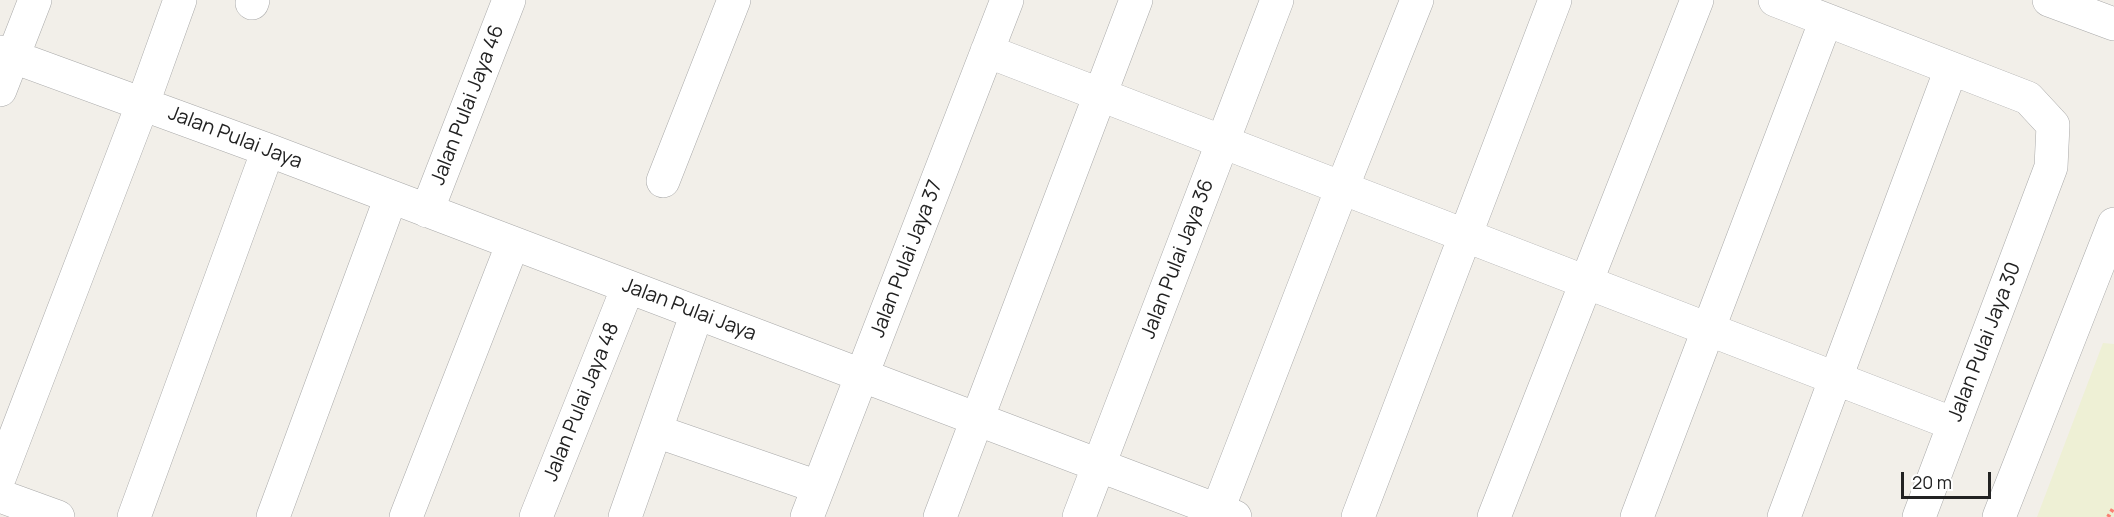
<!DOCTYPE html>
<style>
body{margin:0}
#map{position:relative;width:2114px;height:517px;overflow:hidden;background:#f2efe9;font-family:Manrope,sans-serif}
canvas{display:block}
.scale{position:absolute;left:1901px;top:472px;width:90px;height:27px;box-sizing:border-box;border:3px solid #222;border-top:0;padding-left:8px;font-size:18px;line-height:21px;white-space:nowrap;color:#222;-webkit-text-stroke:4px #fff;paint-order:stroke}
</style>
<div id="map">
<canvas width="2114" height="517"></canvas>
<div class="scale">20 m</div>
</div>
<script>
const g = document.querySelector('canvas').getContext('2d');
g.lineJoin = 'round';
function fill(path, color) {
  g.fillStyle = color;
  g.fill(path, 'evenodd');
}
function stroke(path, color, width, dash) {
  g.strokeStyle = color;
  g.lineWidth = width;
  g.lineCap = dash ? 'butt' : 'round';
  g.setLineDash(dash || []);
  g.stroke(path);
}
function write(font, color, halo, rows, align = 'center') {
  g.font = font + ' Manrope,sans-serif';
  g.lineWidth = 5;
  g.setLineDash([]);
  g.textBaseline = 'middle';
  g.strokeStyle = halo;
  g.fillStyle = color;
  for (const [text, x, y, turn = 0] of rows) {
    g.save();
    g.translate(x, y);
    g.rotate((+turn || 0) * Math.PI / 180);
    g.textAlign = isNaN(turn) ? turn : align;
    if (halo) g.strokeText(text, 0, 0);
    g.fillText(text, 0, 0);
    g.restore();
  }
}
fill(new Path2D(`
 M2103,343L2114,344V517H2037Z`), '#eef0d5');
const minor = new Path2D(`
 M1775,0L2028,98L2053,125L2051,167L1919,517
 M2049,0L2114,24
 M252,3L253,0
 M987,51L1954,424
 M0,52L268,150L1235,517
 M0,90L35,0
 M663,181L734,0
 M427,211L509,0
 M656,431L818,487
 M0,476L143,103L180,0
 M0,496L58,517
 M134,517L268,150
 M273,517L391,197
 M406,517L513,243
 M536,517L628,287
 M625,517L697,313
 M807,517L1007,0
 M940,517L1136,0
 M1079,517L1277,0
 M1215,517L1342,188L1417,0
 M1358,517L1555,0
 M1494,517L1697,0
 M1637,517L1826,20
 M1784,517L1951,69
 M1999,517L2114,224`);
stroke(minor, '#a9a9a9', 34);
stroke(new Path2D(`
 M2108,517L2114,507`), '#fa8072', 4, [3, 3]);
stroke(minor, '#fff', 33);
write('20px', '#222', '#fff', [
 ["Jalan Pulai Jaya 46",468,105,-69],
 ["Jalan Pulai Jaya",235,138,21],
 ["Jalan Pulai Jaya 37",907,259,-69],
 ["Jalan Pulai Jaya 36",1178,259,-69],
 ["Jalan Pulai Jaya",689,310,21],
 ["Jalan Pulai Jaya 30",1985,342,-69],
 ["Jalan Pulai Jaya 48",582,402,-68]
]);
</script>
